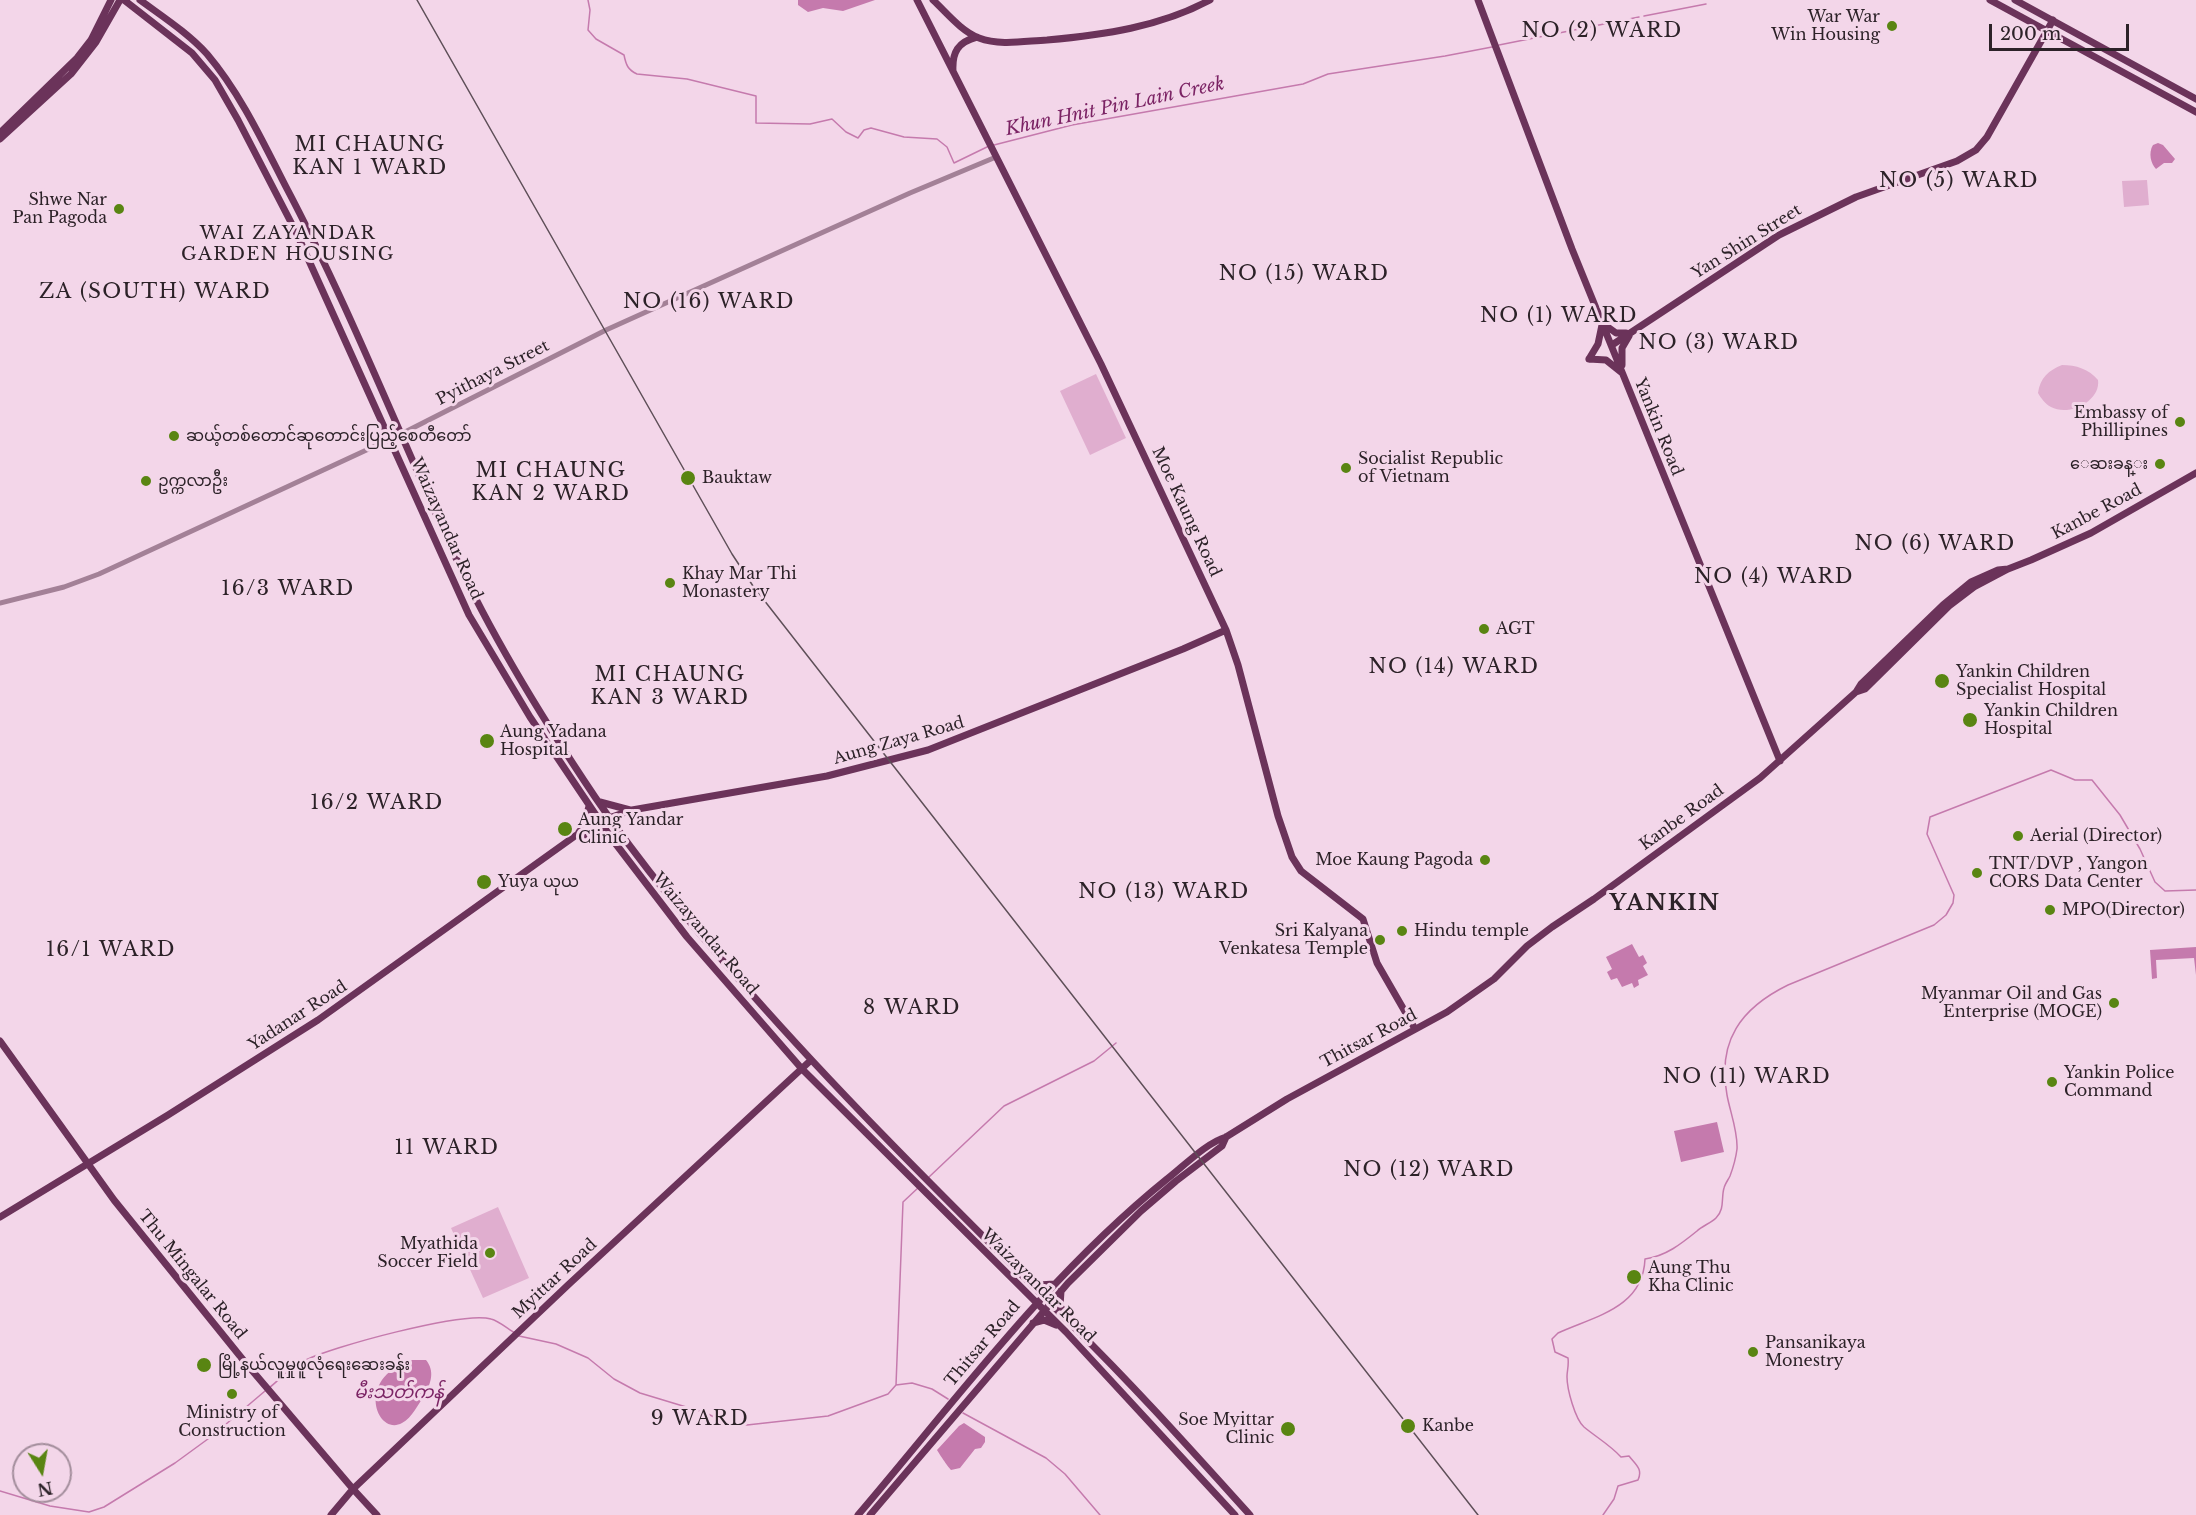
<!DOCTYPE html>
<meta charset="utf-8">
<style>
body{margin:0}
#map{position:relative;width:2196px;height:1515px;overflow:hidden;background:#f3d6e9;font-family:"Libre Baskerville",serif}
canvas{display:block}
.north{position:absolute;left:12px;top:1443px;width:60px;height:60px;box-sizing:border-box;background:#f3d6e9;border:2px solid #a38e9c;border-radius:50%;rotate:169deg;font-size:16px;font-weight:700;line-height:24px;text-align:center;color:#2c2228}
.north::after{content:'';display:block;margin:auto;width:21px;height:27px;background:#598512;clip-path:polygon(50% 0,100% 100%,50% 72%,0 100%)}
.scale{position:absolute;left:1989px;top:24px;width:140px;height:27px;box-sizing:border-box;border:3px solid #2c2228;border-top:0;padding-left:8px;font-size:18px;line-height:21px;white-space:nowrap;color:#2c2228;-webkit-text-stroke:4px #f3d6e9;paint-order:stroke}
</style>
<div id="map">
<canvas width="2196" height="1515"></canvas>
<div class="north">N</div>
<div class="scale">200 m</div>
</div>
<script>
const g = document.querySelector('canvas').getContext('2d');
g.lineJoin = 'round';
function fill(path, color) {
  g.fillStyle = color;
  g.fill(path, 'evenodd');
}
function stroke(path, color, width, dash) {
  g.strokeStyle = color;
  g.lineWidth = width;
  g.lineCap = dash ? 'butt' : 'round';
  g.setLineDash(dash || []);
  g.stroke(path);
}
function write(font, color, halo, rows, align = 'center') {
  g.font = font + ' "Libre Baskerville","Noto Sans Myanmar",serif';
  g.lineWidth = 6;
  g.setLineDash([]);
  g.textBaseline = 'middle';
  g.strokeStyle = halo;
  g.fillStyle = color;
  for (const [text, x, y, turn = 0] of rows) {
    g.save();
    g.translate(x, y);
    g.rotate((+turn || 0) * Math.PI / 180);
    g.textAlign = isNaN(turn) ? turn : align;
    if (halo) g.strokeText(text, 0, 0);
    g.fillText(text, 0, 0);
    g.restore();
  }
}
fill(new Path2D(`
 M2147,180L2149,205L2124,207L2122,181Z
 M2062,365C2076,365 2089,369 2098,380C2101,401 2069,417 2051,407C2045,404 2041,398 2038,393C2040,378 2049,370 2062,365Z
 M1096,374L1126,438L1090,455L1060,391Z
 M498,1207L529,1278L483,1298L451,1228Z`), '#e0aecf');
fill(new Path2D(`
 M798,0H875L843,11L823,8L808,12L798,5Z
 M2158,143L2163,145L2175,159L2172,163H2164L2156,169C2151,164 2148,153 2153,145Z
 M1632,944L1639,957L1643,955L1647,963L1643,966L1648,975L1638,980L1639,985L1634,988L1632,983L1622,987L1617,978L1611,980L1607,972L1612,969L1606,957Z
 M2196,947V975L2194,958L2156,960L2157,978L2152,979L2150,950Z
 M1717,1122L1724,1152L1681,1162L1674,1131Z
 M412,1360H426C435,1371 431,1383 425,1394C419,1403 412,1418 402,1423C377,1437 354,1378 412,1360Z
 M964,1423L985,1437V1442L981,1448L975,1449L960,1468L951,1470C948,1467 938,1452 937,1450L959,1426Z`), '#c57aad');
stroke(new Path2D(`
 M588,0L590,10L588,30L596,39L624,55C626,65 628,70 637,74L687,79L756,96V123L810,124L832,119L846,132L858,138L864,130L871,128L904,137L937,139L947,147L954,163L989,146
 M1644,16L1706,4
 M1499,45L1639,17
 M994,145L1072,125L1303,84L1328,74L1445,56L1492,47
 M929,1177L1004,1106L1094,1061L1116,1043
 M519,1336L556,1344L588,1358L614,1379L640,1393L706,1413L726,1423L747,1425L828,1416L888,1394L896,1385L912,1383L932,1389L948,1399
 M896,1385L903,1202L919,1187
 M269,1388C280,1379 290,1368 302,1362C329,1347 464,1311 491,1319C499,1321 508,1329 515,1333
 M963,1413L1046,1458L1065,1474L1100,1515
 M0,1491L50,1506L89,1512L104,1507L175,1463L212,1436L265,1391
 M1603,1515L1614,1499L1618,1486L1638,1480C1643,1469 1636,1465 1629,1456L1621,1457C1610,1445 1596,1437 1584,1427C1575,1419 1567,1389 1567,1377C1567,1370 1569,1366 1568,1358L1555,1352L1552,1339L1558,1333C1595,1316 1643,1308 1645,1259C1666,1256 1681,1244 1697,1231C1702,1226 1711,1223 1716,1218C1725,1209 1721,1198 1724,1188C1725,1184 1728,1180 1730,1176C1733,1168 1736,1157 1737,1149C1738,1131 1730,1112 1727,1095C1717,1041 1741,1008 1788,985L1934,925L1946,915L1953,903L1954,895L1927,834L1930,817L2051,770L2075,780H2092L2120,815L2140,849L2155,882L2165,891L2196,890`), '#c57aad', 1.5);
stroke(new Path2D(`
 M0,603L64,587L99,574L401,434L606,330L910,193L996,157`), '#a38197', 5);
stroke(new Path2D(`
 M124,0L192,53L215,80L238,120L296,232L469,615L530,717L612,839L687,937L802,1069L1066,1332L1235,1515
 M140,0C163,17 188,33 207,54C240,93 262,140 285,185C349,306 399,434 456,558C494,641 544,721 595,797C641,865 695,929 749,991C852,1108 964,1217 1074,1327C1135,1387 1193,1452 1250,1515
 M917,0L1101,364L1226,630L1238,665L1278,816L1292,857L1301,871L1363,919L1377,963L1415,1029
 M933,0C947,13 961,31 979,38C1000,46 1025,41 1047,40C1103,35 1160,27 1210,0
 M1478,0L1572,249L1780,761
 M1990,0L2196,112
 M2015,0L2196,99
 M953,71C952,52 958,42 977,37
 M0,133L77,58L91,40L111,0
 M0,139L71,74L96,42L120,0
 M1605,325L1616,333H1626
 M1612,345L1779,235L1856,197L1957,161L1976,150L1987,137L2053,20
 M1589,359L1606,360L1621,372
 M1589,359L1598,344L1602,325
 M1622,365V348L1629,336
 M1856,692L1865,689L1949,606L1974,587L2008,569
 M600,802L630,810
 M579,832L584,826L589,806
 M581,835L596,834L611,839
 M0,1041L114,1200L244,1361L353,1489L377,1515
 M0,1217L168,1115L318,1020L575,836L600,821L632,810L827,776L928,750L1183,649L1226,630
 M1031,1282L1039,1285L1054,1284
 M1061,1291L1060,1306L1066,1315
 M1033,1323L1044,1320L1056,1325
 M331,1515L353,1489L568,1285L810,1061
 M858,1515C957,1399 1047,1276 1167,1179C1184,1166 1206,1143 1226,1137L1287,1099L1447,1012L1494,979L1527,946L1552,927L1594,899L1760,778L1856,692L1861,684L1943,605L1971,582L1998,570L2008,569L2031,560L2091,533L2196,473
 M870,1515L1068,1283L1141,1211L1176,1181L1222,1146L1226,1137`), '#6b335a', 7);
stroke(new Path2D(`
 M417,0L732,554L753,586L1478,1515`), '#5e4f58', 1.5);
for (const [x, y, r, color] of [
 [1892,26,6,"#598512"],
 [119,209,6,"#598512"],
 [2180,422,6,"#598512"],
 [174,436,6,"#598512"],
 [2160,464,6,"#598512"],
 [1346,468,6,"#598512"],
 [688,478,8,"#598512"],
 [146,481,6,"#598512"],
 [670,583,6,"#598512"],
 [1484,629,6,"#598512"],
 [1942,681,8,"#598512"],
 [1970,720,8,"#598512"],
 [487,741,8,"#598512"],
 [565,829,8,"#598512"],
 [2018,836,6,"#598512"],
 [1485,860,6,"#598512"],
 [1977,873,6,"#598512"],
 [484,882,8,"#598512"],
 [2050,910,6,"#598512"],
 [1402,931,6,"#598512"],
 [1380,940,6,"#598512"],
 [2114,1003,6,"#598512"],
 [2052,1082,6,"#598512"],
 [490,1253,6,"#598512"],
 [1634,1277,8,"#598512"],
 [1753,1352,6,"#598512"],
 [204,1365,8,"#598512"],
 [232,1394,6,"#598512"],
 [1408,1426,8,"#598512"],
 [1288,1429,8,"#598512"]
]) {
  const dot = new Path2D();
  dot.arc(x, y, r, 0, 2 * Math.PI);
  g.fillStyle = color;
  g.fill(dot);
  stroke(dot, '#f3d6e9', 2);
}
write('16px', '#2c2228', '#f3d6e9', [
 ["War War",1880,17,"right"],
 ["Win Housing",1880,35,"right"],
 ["Shwe Nar",107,200,"right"],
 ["Pan Pagoda",107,218,"right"],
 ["Embassy of",2168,413,"right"],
 ["Phillipines",2168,431,"right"],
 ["ဆယ့်တစ်တောင်ဆုတောင်းပြည့်စေတီတော်",186,436],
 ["Socialist Republic",1358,459],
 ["of Vietnam",1358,477],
 ["ေဆးခန္း",2148,464,"right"],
 ["Bauktaw",702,478],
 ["ဥက္ကလာဦး",158,481],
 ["Khay Mar Thi",682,574],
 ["Monastery",682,592],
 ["AGT",1496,629],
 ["Yankin Children",1956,672],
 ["Specialist Hospital",1956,690],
 ["Yankin Children",1984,711],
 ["Hospital",1984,729],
 ["Aung Yadana",500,732],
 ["Hospital",500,750],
 ["Aung Yandar",578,820],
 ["Clinic",578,838],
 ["Aerial (Director)",2030,836],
 ["Moe Kaung Pagoda",1473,860,"right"],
 ["TNT/DVP , Yangon",1989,864],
 ["CORS Data Center",1989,882],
 ["Yuya ယုယ",498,882],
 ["MPO(Director)",2062,910],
 ["Sri Kalyana",1368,931,"right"],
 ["Venkatesa Temple",1368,949,"right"],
 ["Hindu temple",1414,931],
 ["Myanmar Oil and Gas",2102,994,"right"],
 ["Enterprise (MOGE)",2102,1012,"right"],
 ["Yankin Police",2064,1073],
 ["Command",2064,1091],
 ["Myathida",478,1244,"right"],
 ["Soccer Field",478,1262,"right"],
 ["Aung Thu",1648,1268],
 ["Kha Clinic",1648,1286],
 ["Pansanikaya",1765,1343],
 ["Monestry",1765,1361],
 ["မြို့နယ်လူမှုဖူလုံရေးဆေးခန်း",218,1365],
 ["Ministry of",232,1413,"center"],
 ["Construction",232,1431,"center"],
 ["Soe Myittar",1274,1420,"right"],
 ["Clinic",1274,1438,"right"],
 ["Kanbe",1422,1426]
], 'left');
write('16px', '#2c2228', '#f3d6e9', [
 ["Yan Shin Street",1747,242,-32],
 ["Pyithaya Street",493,373,-27],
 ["Yankin Road",1658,427,68],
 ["Moe Kaung Road",1186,512,65],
 ["Kanbe Road",2097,512,-28],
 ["Waizayandar Road",446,529,66],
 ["Aung Zaya Road",899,741,-16],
 ["Kanbe Road",1682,818,-36],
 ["Waizayandar Road",705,934,50],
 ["Yadanar Road",298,1016,-33],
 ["Thitsar Road",1369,1039,-28],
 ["Thu Mingalar Road",192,1275,51],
 ["Myittar Road",555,1279,-43],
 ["Waizayandar Road",1038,1286,45],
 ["Thitsar Road",983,1344,-50]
]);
write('italic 18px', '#7b2364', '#f3d6e9', [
 ["Khun Hnit Pin Lain Creek",1115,107,-12],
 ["မီးသတ်ကန်",399,1393]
]);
g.letterSpacing = '1.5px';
write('18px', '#2c2228', '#f3d6e9', [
 ["WAI ZAYANDAR",288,234],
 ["GARDEN HOUSING",288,255]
]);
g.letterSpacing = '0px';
g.letterSpacing = '1.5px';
write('20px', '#2c2228', '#f3d6e9', [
 ["NO (2) WARD",1602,31],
 ["MI CHAUNG",370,145],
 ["KAN 1 WARD",370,168],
 ["NO (5) WARD",1959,181],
 ["NO (15) WARD",1304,274],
 ["ZA (SOUTH) WARD",155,292],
 ["NO (16) WARD",709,302],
 ["NO (1) WARD",1559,316],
 ["NO (3) WARD",1719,343],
 ["MI CHAUNG",551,471],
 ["KAN 2 WARD",551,494],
 ["NO (6) WARD",1935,544],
 ["NO (4) WARD",1774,577],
 ["16/3 WARD",288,589],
 ["NO (14) WARD",1454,667],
 ["MI CHAUNG",670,675],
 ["KAN 3 WARD",670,698],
 ["16/2 WARD",377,803],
 ["NO (13) WARD",1164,892],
 ["16/1 WARD",111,950],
 ["8 WARD",912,1008],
 ["NO (11) WARD",1747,1077],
 ["11 WARD",447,1148],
 ["NO (12) WARD",1429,1170],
 ["9 WARD",700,1419]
]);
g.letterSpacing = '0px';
g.letterSpacing = '1.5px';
write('bold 22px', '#2c2228', '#f3d6e9', [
 ["YANKIN",1665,904]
]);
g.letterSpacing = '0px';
</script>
